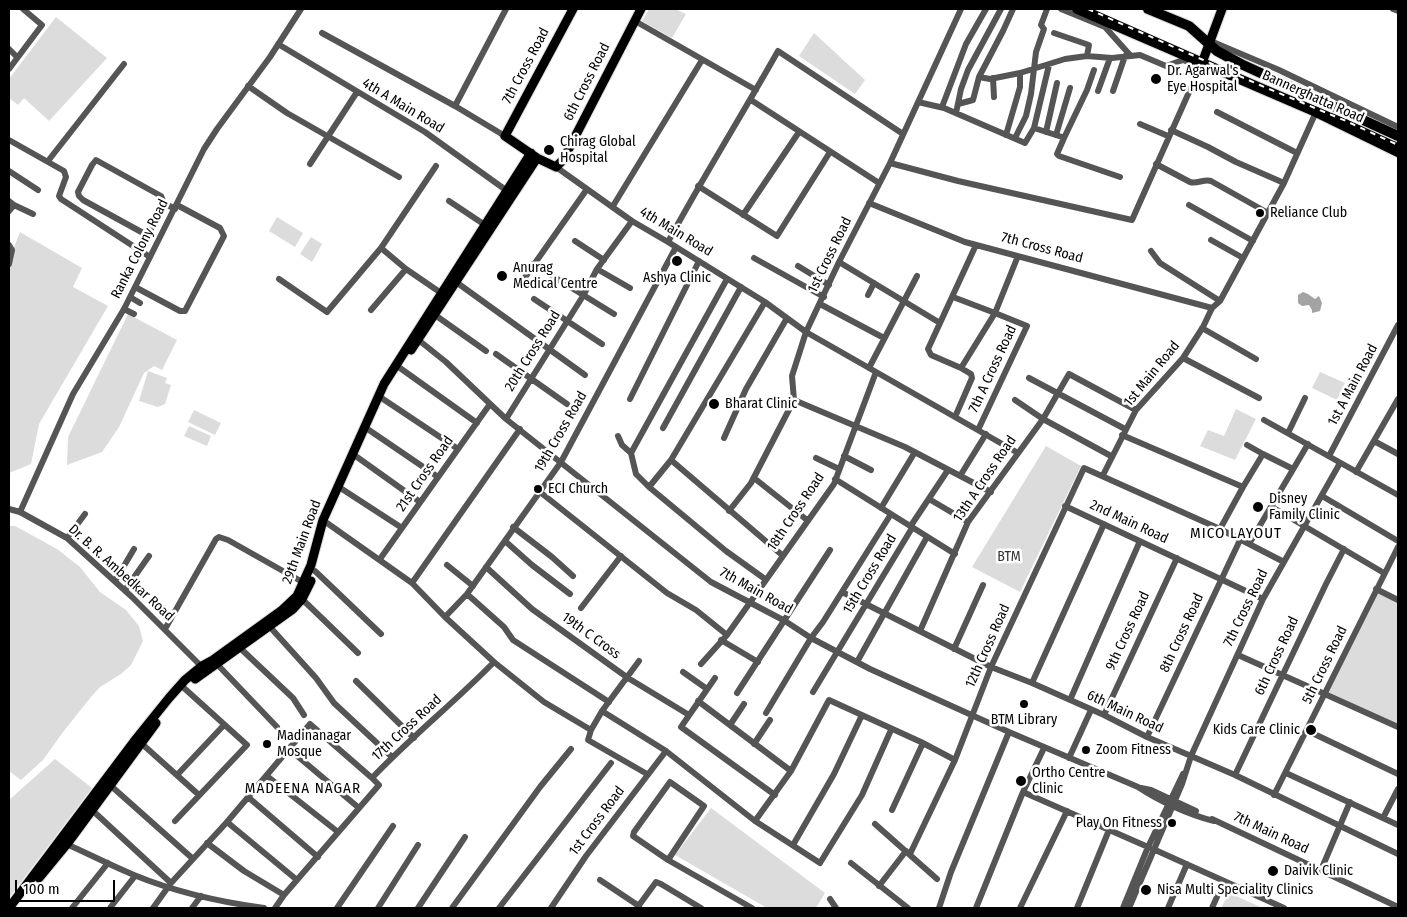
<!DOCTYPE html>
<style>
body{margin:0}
#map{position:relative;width:1407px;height:917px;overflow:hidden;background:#fff;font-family:"Fira Sans Condensed",sans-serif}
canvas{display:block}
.frame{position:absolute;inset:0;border:10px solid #000;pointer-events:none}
.scale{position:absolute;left:15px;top:880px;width:100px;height:22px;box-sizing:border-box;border:2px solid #000;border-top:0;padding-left:6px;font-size:15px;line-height:18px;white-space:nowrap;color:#000;-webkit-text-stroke:4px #fff;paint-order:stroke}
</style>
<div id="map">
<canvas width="1407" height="917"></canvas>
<div class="frame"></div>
<div class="scale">100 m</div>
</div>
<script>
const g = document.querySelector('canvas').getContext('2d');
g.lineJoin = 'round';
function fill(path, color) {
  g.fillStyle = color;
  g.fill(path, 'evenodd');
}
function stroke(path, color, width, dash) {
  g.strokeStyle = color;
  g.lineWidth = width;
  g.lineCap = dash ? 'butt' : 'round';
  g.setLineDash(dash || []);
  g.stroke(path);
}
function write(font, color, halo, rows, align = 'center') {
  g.font = font + ' "Fira Sans Condensed",sans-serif';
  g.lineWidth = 5;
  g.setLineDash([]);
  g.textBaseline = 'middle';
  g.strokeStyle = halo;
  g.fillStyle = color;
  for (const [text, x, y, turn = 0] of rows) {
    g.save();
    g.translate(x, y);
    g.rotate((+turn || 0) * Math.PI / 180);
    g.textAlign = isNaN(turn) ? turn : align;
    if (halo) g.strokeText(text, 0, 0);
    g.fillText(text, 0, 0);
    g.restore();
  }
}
fill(new Path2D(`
 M649,9H675L686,14L672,38L642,21Z
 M56,17L107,58L49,121L24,98L18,105L9,98V79Z
 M814,33L865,80L855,94L799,56Z
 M277,217L303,233L295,247L269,231Z
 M20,232L82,268L73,287L108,306L39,424L31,464L9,473V260Z
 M311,237L322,244L312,262L300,254Z
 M128,314L177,340L162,370L154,366L144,373L119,427L102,452L67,465L68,437Z
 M148,371L167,378L165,383L171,385L165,404L158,407L139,401Z
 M1320,372L1345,383L1337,400L1312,388Z
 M1236,409L1256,419L1235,460L1200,446L1208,430L1224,436Z
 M194,410L221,423L215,435L188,422Z
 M189,426L211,436L207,446L184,436Z
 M1046,446L1081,466L1020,592L972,567Z
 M9,526H15L57,549L80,567L100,592L126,610L139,626L143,641L131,665L121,674L100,687L91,697L63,732L43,760L21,780L9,771Z
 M1376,589L1398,600V727L1324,695Z
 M55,759L92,788L9,898V800Z
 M711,808L825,893L816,908H767L675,855Z
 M1229,893L1263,908H1221Z`), '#dcdcdc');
fill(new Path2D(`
 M1303,292L1308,294L1315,299L1319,296L1322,303L1320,311L1312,313V310L1309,305L1302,306L1298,303V295Z`), '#a3a3a3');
const major = new Path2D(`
 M573,9L505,136L537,158L556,167L563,160L641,9
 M1202,63L1222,9
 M411,350L537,158
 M195,679L293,609L302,599L311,581
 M39,878L67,844L156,723
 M9,908L136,739L169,698L185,680L202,666L213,660L281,611L297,596L311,565L323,520L384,384L531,153`);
const highway = new Path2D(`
 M1077,9L1316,112L1398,152
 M1148,9L1189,26L1217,51L1241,64L1398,136`);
stroke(major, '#dbdbdb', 11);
stroke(highway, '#dbdbdb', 12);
stroke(new Path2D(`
 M1061,9L1105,27L1130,55
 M1393,9L1398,11
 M635,21L756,90
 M322,33L455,106L505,136
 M1054,33L1089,45L1087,56
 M1213,42L1279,70L1398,127
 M278,44L425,132L510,193
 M9,49L17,57
 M9,69L42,25L23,9
 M979,77L990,79L1020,73L1065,59L1087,56L1112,58L1140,55L1166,66L1183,60L1191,63
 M993,78L994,97
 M248,86L287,113L399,177
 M1098,91L1110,58
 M1113,91L1125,56
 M751,100L879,183
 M918,102L944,108L1025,143L1034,128L1062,137L1064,138L1057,154L1059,156L1120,177
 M958,104L973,100L979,77L1003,31L1013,9
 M455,106L506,9
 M942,107L966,44L986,9
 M1217,112L1297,153
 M956,113L961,89L968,70L1001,9
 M1140,124L1168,136
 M1034,128L1049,65
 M1171,130L1208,147L1236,162L1284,183
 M1046,132L1057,83
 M1006,135L1020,87V73
 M1056,135L1070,88
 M1015,138L1026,116L1031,94L1036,52L1044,29L1041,25L1047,9
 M1064,138L1087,90L1094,70
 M9,140L64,171L66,177L59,196L61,199L150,257
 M48,161L124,64
 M890,163L958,181L1132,220L1202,63
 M310,164L357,92
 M1156,164L1190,182C1197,184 1204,179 1211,181L1268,213
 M556,167L632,221L668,242L765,302L806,332L1018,453
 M9,171L38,190
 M698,186L777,236L830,152
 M9,201L14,205L9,211
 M449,201L485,225
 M164,203L149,233L145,234L83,200L79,196L78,192L92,165L96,160L161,196L164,203L175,209
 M869,203L965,242L1212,308
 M14,205L33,214
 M1189,205L1253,241
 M613,206L702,60
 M743,215L799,132
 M1211,240L1243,258
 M575,241L604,260
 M668,242C703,177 742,115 778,51L903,134
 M9,245L12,250L9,264
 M381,248L406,269L444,295
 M1151,251L1160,263L1220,301
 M754,258L824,297
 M839,262L940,323
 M533,264L614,314
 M798,266L829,285
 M597,269L630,288
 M279,279L327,312L381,248L436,166
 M456,282L585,375
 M521,283L587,189
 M135,287L180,311H185L224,236L220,228L177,205
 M868,295L874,283
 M130,297L140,303
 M953,297L995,313L961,368L971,374L972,378L955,417
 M534,299L602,344
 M820,304L884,338
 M124,309L134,314
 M371,310L406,269
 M435,315L486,351
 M1202,328L1256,359
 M416,338L446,362L506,419L711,582L785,621L811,638L870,669L1009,732L1138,787C1159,801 1189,815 1214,821
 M496,354L567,404
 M1183,358L1259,398
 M400,368L477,423
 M869,368L917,276
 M961,368L931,355L928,349L976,245
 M1029,378L1125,429
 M383,399L458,449
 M630,399L699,261
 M794,400L905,447L991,492
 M1015,400L1043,419L1111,456
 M506,419L583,296L597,269L632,221
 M1264,420L1398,495
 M663,428L741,287
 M369,430L438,477
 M978,430L1027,326L995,313L1018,256
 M1288,433L1305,398
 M1122,435L1243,487L1220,529
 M618,436L622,445L631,453L636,474L649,487L726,551L765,579
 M724,438L746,389L787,318
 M1374,441L1398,454
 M1247,445L1263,454
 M631,453L727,279
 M844,456L871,470
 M1329,456L1398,325
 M357,457L420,502
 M816,458L839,469
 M671,460L782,555
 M1356,472L1398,399
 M1103,475L1136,410L1183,358L1203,327L1212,308L1220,301L1284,183L1316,112
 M960,476L986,434
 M754,478L807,520
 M835,479L955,554
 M649,487L671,460L765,302
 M1243,487L1263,454L1293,469
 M342,489L402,528
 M540,492L667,593L696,610L727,635
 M1322,496L1398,541
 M929,499L968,522
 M1065,506L1263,599
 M1272,507L1384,573
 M881,508L915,452
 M9,509L20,512L67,538L132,597L203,668
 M729,511L751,483L794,400L792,376L806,332L839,262L890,163L961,9
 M20,512L73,394L124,309L204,149L217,129L270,57L301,9
 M327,523L412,583L445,617L494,662L544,702L591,730L588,740L647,774
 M513,527L552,557L573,576
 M67,538L85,514
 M505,541L532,565L570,594
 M1249,544L1308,444
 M380,559L490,404
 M447,565L473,586
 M486,567L532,609L628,678L689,715
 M309,569L315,571L381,634
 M115,581L134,549
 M412,583L520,429
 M1376,589L1398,600
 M125,590L149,556
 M842,592L991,667L1032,683L1104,715L1147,737L1235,775L1398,854
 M467,594L504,627L513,640L609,702
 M302,599L358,653
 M581,608L621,556
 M445,617L467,594L561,462L676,247
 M270,627L316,678L334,703L392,757
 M165,629L216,539L219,537L228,540L306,584
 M920,631L968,522L1043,419L1069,374L1136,410
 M721,640L758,662
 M240,648L293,698L304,715
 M954,649L983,585
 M1238,655L1398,727
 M214,661L277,727
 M857,662L927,537
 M701,664L727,635L834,484L876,372
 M683,672L707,689
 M715,678L681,727L775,795
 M356,681L414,738
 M1032,683L1104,524
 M813,692L912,528V524L948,470
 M737,693L830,550
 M1070,700L1140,541
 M698,701L791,771
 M602,711L666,751L755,821L820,863L862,795L891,730
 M766,713L811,638L823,622L891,514
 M1104,715L1177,558
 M730,725L744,704
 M591,730L602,711L639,661
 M1308,731L1398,774
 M1147,737L1240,540
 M141,743L199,795
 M754,744L770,720
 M289,749L359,808
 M1069,758L1091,710
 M1286,773L1398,825
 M177,775L224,725
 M1235,775L1326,584L1344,549
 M267,776L338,832
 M110,785L192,858
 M1141,788L1151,790L1196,811
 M1023,792L1148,847
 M1274,795L1398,547
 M248,797L318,857
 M92,810L171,883L153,908
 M892,810L923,743
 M1383,818L1398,789
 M1212,819L1398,907
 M175,821L247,745L184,688
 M755,821L791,771L829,700L921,742L955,760
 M227,822L297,880
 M875,824L937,879
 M64,843C87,853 110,865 134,875C175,892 220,902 264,908
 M207,843L244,871L284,895
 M793,845L834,774L862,715
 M1153,849L1284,908
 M910,854L955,760L991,667L1084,468L1220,529L1284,562
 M668,860L704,806L670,782L634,832L633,836L668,860L752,908
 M851,863L908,908
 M1321,870L1350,802
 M600,880L639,906
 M171,883L227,822L310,724L372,778
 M879,886L906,851
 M830,899L836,908
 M72,908L108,863
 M110,908L135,876
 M192,908L201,896
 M275,908L284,895L379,785L372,778C411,737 455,702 494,662
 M337,908L393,826
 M378,908L418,845
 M418,908L465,837
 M452,908L540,787L571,749
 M499,908L611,763
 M551,908L586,856L666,751
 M637,908L656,882L661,884L701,908
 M939,908L951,872L1009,732
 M976,908L1023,792L1044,748
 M1020,908L1067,811
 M1077,908L1109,830
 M1123,908L1148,847L1183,774
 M1129,908L1182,784L1191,756L1263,599L1340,463
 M1168,908L1187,864
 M1212,908L1224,881`), '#555', 6);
stroke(major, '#000', 9);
stroke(highway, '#000', 10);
const rail = new Path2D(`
 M1088,9L1262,86L1346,121L1398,145`);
stroke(rail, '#000', 4);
stroke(rail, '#fff', 2, [5.5]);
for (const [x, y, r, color] of [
 [1156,79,6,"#000"],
 [549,150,6,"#000"],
 [1260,213,5,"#000"],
 [677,261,6,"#000"],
 [502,276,6,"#000"],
 [714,404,6,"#000"],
 [538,489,5,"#000"],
 [1258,507,6,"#000"],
 [1024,704,5,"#000"],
 [1311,730,6,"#000"],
 [267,744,5,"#000"],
 [1086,750,5,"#000"],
 [1021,781,6,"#000"],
 [1172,823,5,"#000"],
 [1273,871,6,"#000"],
 [1146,890,6,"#000"]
]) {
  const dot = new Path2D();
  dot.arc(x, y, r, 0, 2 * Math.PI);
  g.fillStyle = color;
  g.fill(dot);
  stroke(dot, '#fff', 2);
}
write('14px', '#000', '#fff', [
 ["7th Cross Road",526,66,-62],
 ["6th Cross Road",587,82,-63],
 ["Bannerghatta Road",1313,97,24],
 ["4th A Main Road",403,106,31],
 ["4th Main Road",676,232,31],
 ["7th Cross Road",1042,248,15],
 ["Ranka Colony Road",140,249,-63],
 ["1st Cross Road",830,255,-64],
 ["20th Cross Road",533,351,-58],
 ["7th A Cross Road",993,369,-65],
 ["1st Main Road",1152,374,-51],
 ["1st A Main Road",1353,385,-62],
 ["19th Cross Road",561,432,-60],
 ["21st Cross Road",425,474,-55],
 ["13th A Cross Road",985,479,-56],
 ["18th Cross Road",796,512,-56],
 ["2nd Main Road",1129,522,25],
 ["29th Main Road",302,542,-70],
 ["Dr. B. R. Ambedkar Road",121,573,42],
 ["15th Cross Road",870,574,-59],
 ["7th Main Road",756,591,29],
 ["7th Cross Road",1246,608,-64],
 ["9th Cross Road",1128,631,-65],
 ["8th Cross Road",1182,633,-65],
 ["19th C Cross",591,636,36],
 ["12th Cross Road",988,646,-66],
 ["6th Cross Road",1277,656,-65],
 ["5th Cross Road",1325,665,-64],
 ["6th Main Road",1125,712,25],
 ["17th Cross Road",407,728,-43],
 ["1st Cross Road",597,821,-53],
 ["7th Main Road",1271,833,25]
]);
write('14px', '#000', '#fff', [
 ["Dr. Agarwal's",1167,71],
 ["Eye Hospital",1167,87],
 ["Chirag Global",560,142],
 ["Hospital",560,158],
 ["Reliance Club",1270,213],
 ["Anurag",513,268],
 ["Medical Centre",513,284],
 ["Ashya Clinic",677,278,"center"],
 ["Bharat Clinic",725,404],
 ["ECI Church",548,489],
 ["Disney",1269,499],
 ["Family Clinic",1269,515],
 ["BTM Library",1024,720,"center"],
 ["Kids Care Clinic",1300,730,"right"],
 ["Madinanagar",277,736],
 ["Mosque",277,752],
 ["Zoom Fitness",1096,750],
 ["Ortho Centre",1032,773],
 ["Clinic",1032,789],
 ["Play On Fitness",1162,823,"right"],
 ["Daivik Clinic",1284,871],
 ["Nisa Multi Speciality Clinics",1157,890]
], 'left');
write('14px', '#333', '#fff', [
 ["BTM",1009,557]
]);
g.letterSpacing = '1px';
write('15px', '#000', '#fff', [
 ["MICO LAYOUT",1236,534],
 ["MADEENA NAGAR",303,789]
]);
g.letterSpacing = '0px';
</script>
